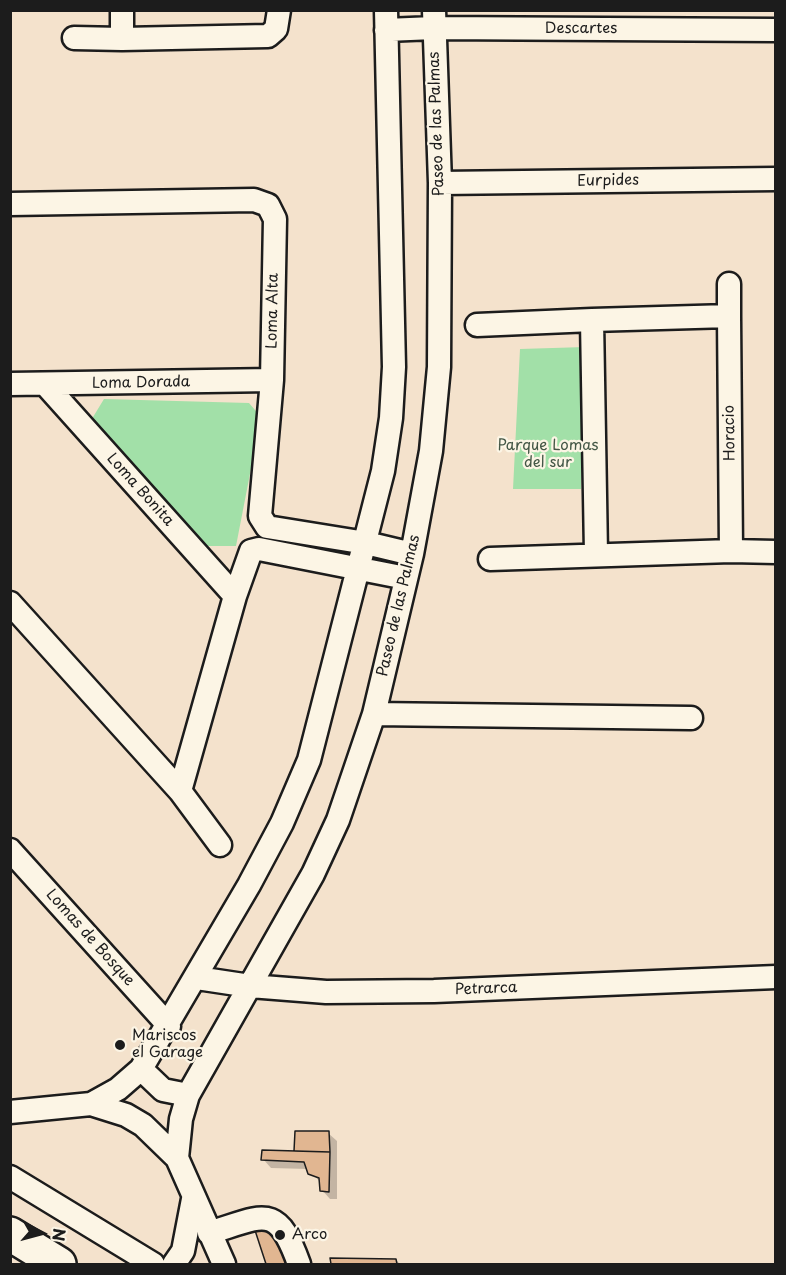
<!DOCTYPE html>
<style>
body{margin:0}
#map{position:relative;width:786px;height:1275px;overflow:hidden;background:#f4e2cc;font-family:"Playpen Sans",sans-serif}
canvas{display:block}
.frame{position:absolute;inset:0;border:12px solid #1c1c1c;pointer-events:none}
.north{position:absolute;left:12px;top:1203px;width:60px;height:60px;-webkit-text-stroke:4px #fcf5e5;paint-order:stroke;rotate:96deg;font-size:16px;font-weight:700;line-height:24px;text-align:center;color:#1c1c1c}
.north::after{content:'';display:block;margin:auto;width:21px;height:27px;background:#1c1c1c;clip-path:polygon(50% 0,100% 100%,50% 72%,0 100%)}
</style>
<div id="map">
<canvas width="786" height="1275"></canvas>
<div class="frame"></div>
<div class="north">N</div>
</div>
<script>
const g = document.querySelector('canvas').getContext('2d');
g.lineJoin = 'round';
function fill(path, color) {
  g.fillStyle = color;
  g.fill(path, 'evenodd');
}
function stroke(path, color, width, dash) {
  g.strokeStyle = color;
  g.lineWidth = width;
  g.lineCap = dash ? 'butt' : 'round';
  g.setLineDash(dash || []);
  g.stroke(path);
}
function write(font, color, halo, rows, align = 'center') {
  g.font = font + ' "Playpen Sans",sans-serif';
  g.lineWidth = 4.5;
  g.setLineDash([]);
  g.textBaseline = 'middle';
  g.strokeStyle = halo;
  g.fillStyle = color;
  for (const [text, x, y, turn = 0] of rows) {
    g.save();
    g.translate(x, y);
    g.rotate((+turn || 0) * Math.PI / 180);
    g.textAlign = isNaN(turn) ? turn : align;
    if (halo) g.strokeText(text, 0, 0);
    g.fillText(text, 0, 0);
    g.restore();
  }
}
fill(new Path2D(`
 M585,347L581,489H513L520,349Z
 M104,399L249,403L261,417L236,546H207L90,422Z`), '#a2e0a8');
fill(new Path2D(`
 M328,1133L337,1141V1199H330L322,1190L321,1183L308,1169L271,1168L263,1159L296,1153Z
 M332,1260H396L400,1264H332Z`), '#0003');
const building = new Path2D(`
 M295,1131H329L330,1152L294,1151Z
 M262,1150L330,1152L329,1192L320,1191L319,1178L308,1174L304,1162L261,1160Z
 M250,1215H277L294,1264H266Z
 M330,1258L396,1259L397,1264H331Z`);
fill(building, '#e1b691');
stroke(building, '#1c1c1c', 1.5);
const minor = new Path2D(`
 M122,10V39L268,36L276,29L279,10
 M386,30L434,28L776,30
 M74,38L122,39
 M440,183L776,179
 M10,204L254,200L268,205L275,219L272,380L260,516L267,527L366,543L412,554
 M729,284V316
 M477,325L592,320
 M10,384L272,380
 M45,384L235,596
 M731,551L776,552
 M490,559L731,551L729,316L592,320L596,554
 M10,603L180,791L235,596L251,551L259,549L406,578
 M374,714L691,718
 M180,791L220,845
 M10,850L169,1026
 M197,978L250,986L326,992L434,991L776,977
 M141,1069L163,1090L188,1095
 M91,1104L126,1115L143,1125L177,1158L224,1264
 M10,1112L91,1104L118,1089L141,1069L249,885L282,823L309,760L383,471L391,418L394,367L386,10
 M177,1158L181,1119L188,1095L313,874L338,820L374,714L412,554L431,451L439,367L440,183L434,10
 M10,1177L153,1264
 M209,1233C264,1216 277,1202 299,1264
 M174,1264L183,1251L193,1199`);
const highway = new Path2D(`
 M10,1234L59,1264`);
stroke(minor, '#1c1c1c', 27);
stroke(highway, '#1c1c1c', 38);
stroke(minor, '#fcf5e5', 22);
stroke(highway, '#fcf5e5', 33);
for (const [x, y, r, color] of [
 [120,1045,6,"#1c1c1c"],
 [280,1235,6,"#1c1c1c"]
]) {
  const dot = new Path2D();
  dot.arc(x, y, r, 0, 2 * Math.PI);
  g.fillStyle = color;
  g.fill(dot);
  stroke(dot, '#fcf5e5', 2);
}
write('15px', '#1c1c1c', '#fcf5e5', [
 ["Descartes",581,29],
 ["Paseo de las Palmas",437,124,-92],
 ["Eurpides",608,181,-1],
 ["Loma Alta",273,311,-89],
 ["Loma Dorada",141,383,-1],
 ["Horacio",730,433,-91],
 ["Loma Bonita",140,490,48],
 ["Paseo de las Palmas",399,606,-77],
 ["Lomas de Bosque",90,938,48],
 ["Petrarca",486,989,-2]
]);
write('15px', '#445746', '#fcf5e5', [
 ["Parque Lomas",548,446],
 ["del sur",548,463]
]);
write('15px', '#1c1c1c', '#fcf5e5', [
 ["Mariscos",132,1036],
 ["el Garage",132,1053],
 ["Arco",292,1235]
], 'left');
</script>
